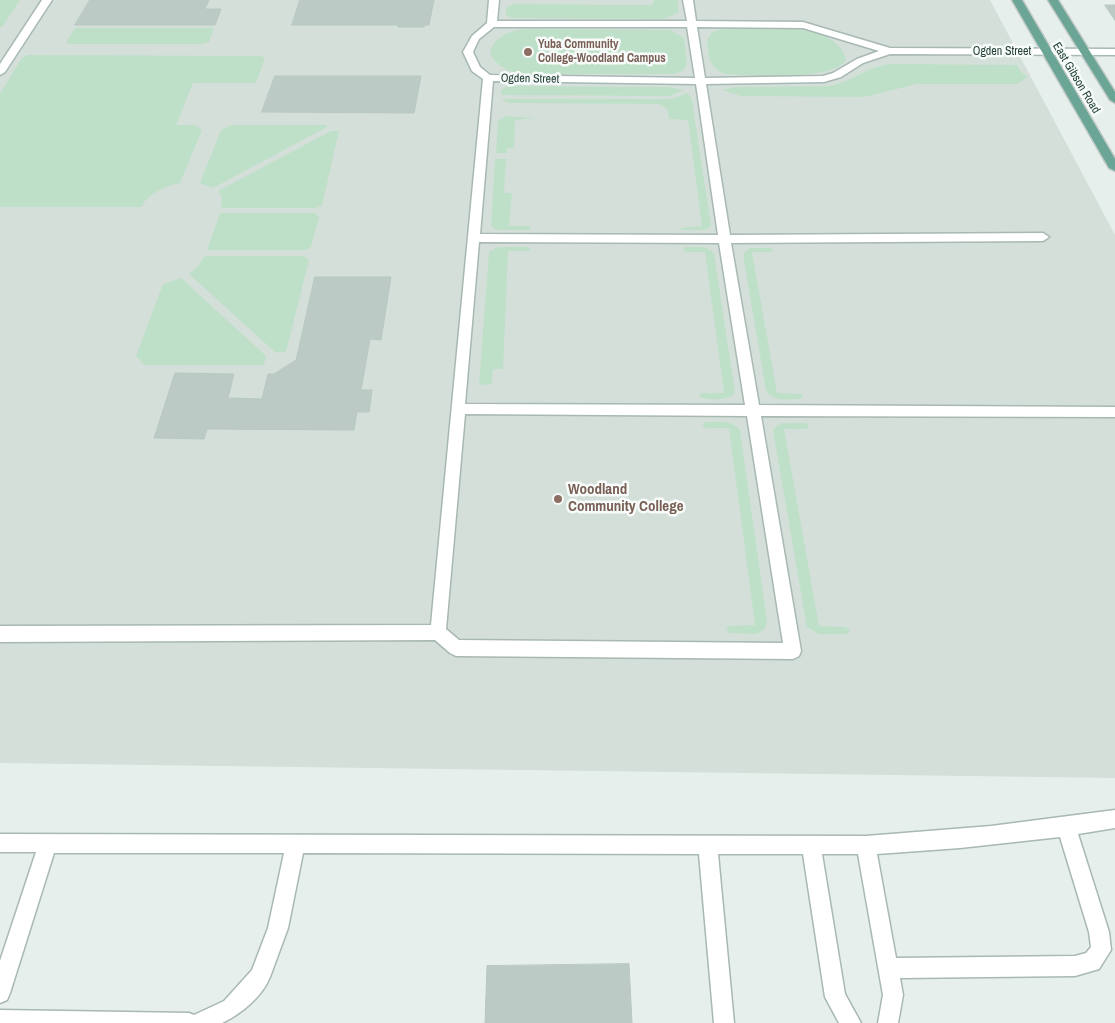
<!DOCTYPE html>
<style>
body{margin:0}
canvas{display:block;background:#e6efeb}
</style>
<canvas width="1115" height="1023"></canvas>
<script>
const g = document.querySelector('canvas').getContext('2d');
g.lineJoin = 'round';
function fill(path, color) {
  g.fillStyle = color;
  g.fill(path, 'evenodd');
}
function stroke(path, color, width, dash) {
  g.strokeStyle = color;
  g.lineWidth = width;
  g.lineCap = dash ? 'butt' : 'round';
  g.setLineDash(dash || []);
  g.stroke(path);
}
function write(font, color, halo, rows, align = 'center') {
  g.font = font + ' "Archivo Narrow",sans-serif';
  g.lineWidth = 5;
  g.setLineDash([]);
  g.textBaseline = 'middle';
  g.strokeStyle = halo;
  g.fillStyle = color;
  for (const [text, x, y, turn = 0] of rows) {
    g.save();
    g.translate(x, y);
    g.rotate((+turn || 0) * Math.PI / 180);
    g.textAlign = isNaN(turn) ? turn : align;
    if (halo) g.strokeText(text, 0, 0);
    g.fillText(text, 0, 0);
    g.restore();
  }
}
fill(new Path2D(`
 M0,0H990L1115,235V778L0,763Z`), '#d4dfda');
fill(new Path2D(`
 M0,0H20L2,27H0Z
 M654,0H678V13L663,19L512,18L506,15V8L513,4L652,5Z
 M75,28H214L209,42L203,44H69L66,42Z
 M525,29L671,30L684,38L687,64L683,71L674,74H526C510,73 499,68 490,54C492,37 509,31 525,29Z
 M723,29C757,29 834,18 846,59C838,81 747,76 726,74C708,69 709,55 707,40L712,32Z
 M28,55L261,56L265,58L256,83H193L176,125H195L202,130L180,183C164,187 150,192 141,207H0V93L22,58Z
 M891,64L1017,65L1021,72L1028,77L1017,84H917L864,97L741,96L722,90L735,87L830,86C851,82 868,66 891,64Z
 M509,86L669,87L683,90L670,96L501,95L502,89Z
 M688,93L692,100L711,226L705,230H683L680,228L702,226L688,120L669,119L667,109L659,104L508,103L501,99H672Z
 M506,116L535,118L515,120L514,148H507V153H496L498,121Z
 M231,125H327V127L213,188L200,183L221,130Z
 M331,131H339L322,205L316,208H221L222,198L218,191Z
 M495,159H506L504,193H512L509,226H529L531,228L529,230H496L491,226Z
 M220,213H315L319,217L311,247L306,250H207Z
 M498,247H529L531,249L529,251H508L503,369H493L492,384L479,385L489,252Z
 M685,247H705L714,253L735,393C729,401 706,401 699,396L702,393H724L705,252H686L683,249Z
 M750,248H771L774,250L771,252H752L777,393L801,394L803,396L801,399C788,399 772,403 766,390L743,254Z
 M205,256H304L309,260L286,352H275L189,274L199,265Z
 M181,278L266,356L264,365H144L136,356L163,284Z
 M705,422C717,422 732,419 740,430L767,621L765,629L757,634L729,633L726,629L729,626L755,625L729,428H706L702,425Z
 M782,423H806L809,426L807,429H784L819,626L846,627L850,631L847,634H819L807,627L773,431L774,428Z`), '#bfe0c8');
const building = new Path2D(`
 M90,0H209L205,9H221L215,25H75Z
 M300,0H434L429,25H425L424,27H398L399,25H292Z
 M1105,5H1115V20Z
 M275,76H421L414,113L262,112Z
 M315,277H391L381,340L370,339L361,390H372L369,412H357L354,430L207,429L204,439L154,438L175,373L234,374L228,398L262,399L268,374H274L296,360Z
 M629,964L632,1023H485L487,966Z`);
fill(building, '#bbcac4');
stroke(building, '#b8c9c2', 1);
const minor = new Path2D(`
 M42,0H52L5,72L0,75V64Z
 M489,0H499L497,21H687L683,0H693L696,21L803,22L890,48L1115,49V55L890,54L863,63L841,77L824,82L706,84L730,235L1043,233L1049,237L1043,241L731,243L759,405L1115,407V417L761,416L801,651L799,656L793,659L456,656L450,653L435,640L0,642V626L431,625L483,79L472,71L463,52L472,36L487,23ZM494,27H687L695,78L490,75L480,67L473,52L479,39ZM697,27L803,28L879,51L857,59L833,73L823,76L705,78ZM493,81L696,84L718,235L480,234ZM479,242L719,243L745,405L465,404ZM465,414L747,416L783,643L459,640L446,629Z
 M1115,810V828L1078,834L1109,932L1111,950L1099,969L1075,976L900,978L903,995L898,1023H878L883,995L858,854H822L845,994L861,1023H839L825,997L803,854H718L734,1023H714L699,854L303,853L288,928L270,977C262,997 241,1014 222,1023H0V1010L189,1013L194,1015L224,1001L252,970L268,928L284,853H54L10,993L7,1000L0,1003V961L36,852H0V834L866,836L991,826ZM1060,837L1089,932L1091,947L1086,953L1075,956L896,958L877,854L960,848Z`);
const major = new Path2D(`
 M1012,0H1022L1115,159V171L1109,168Z
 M1048,0H1058L1115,92V103L1110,100Z`);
stroke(minor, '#a8b8b2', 3);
stroke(major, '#c2cac8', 3);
fill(minor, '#fff');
fill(major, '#6aa596');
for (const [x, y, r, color] of [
 [528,52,5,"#8d6e63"],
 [558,499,5,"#8d6e63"]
]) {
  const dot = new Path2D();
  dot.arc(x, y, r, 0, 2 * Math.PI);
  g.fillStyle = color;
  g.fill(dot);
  stroke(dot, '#f7fbf9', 2);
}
write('bold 12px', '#785e54', '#f7fbf9', [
 ["Yuba Community",538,45],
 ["College-Woodland Campus",538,59]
], 'left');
write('12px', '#24423a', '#f7fbf9', [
 ["Ogden Street",1002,52],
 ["East Gibson Road",1076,78,59],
 ["Ogden Street",530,79,1]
]);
write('bold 15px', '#785e54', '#f7fbf9', [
 ["Woodland",568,490],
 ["Community College",568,507]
], 'left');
</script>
